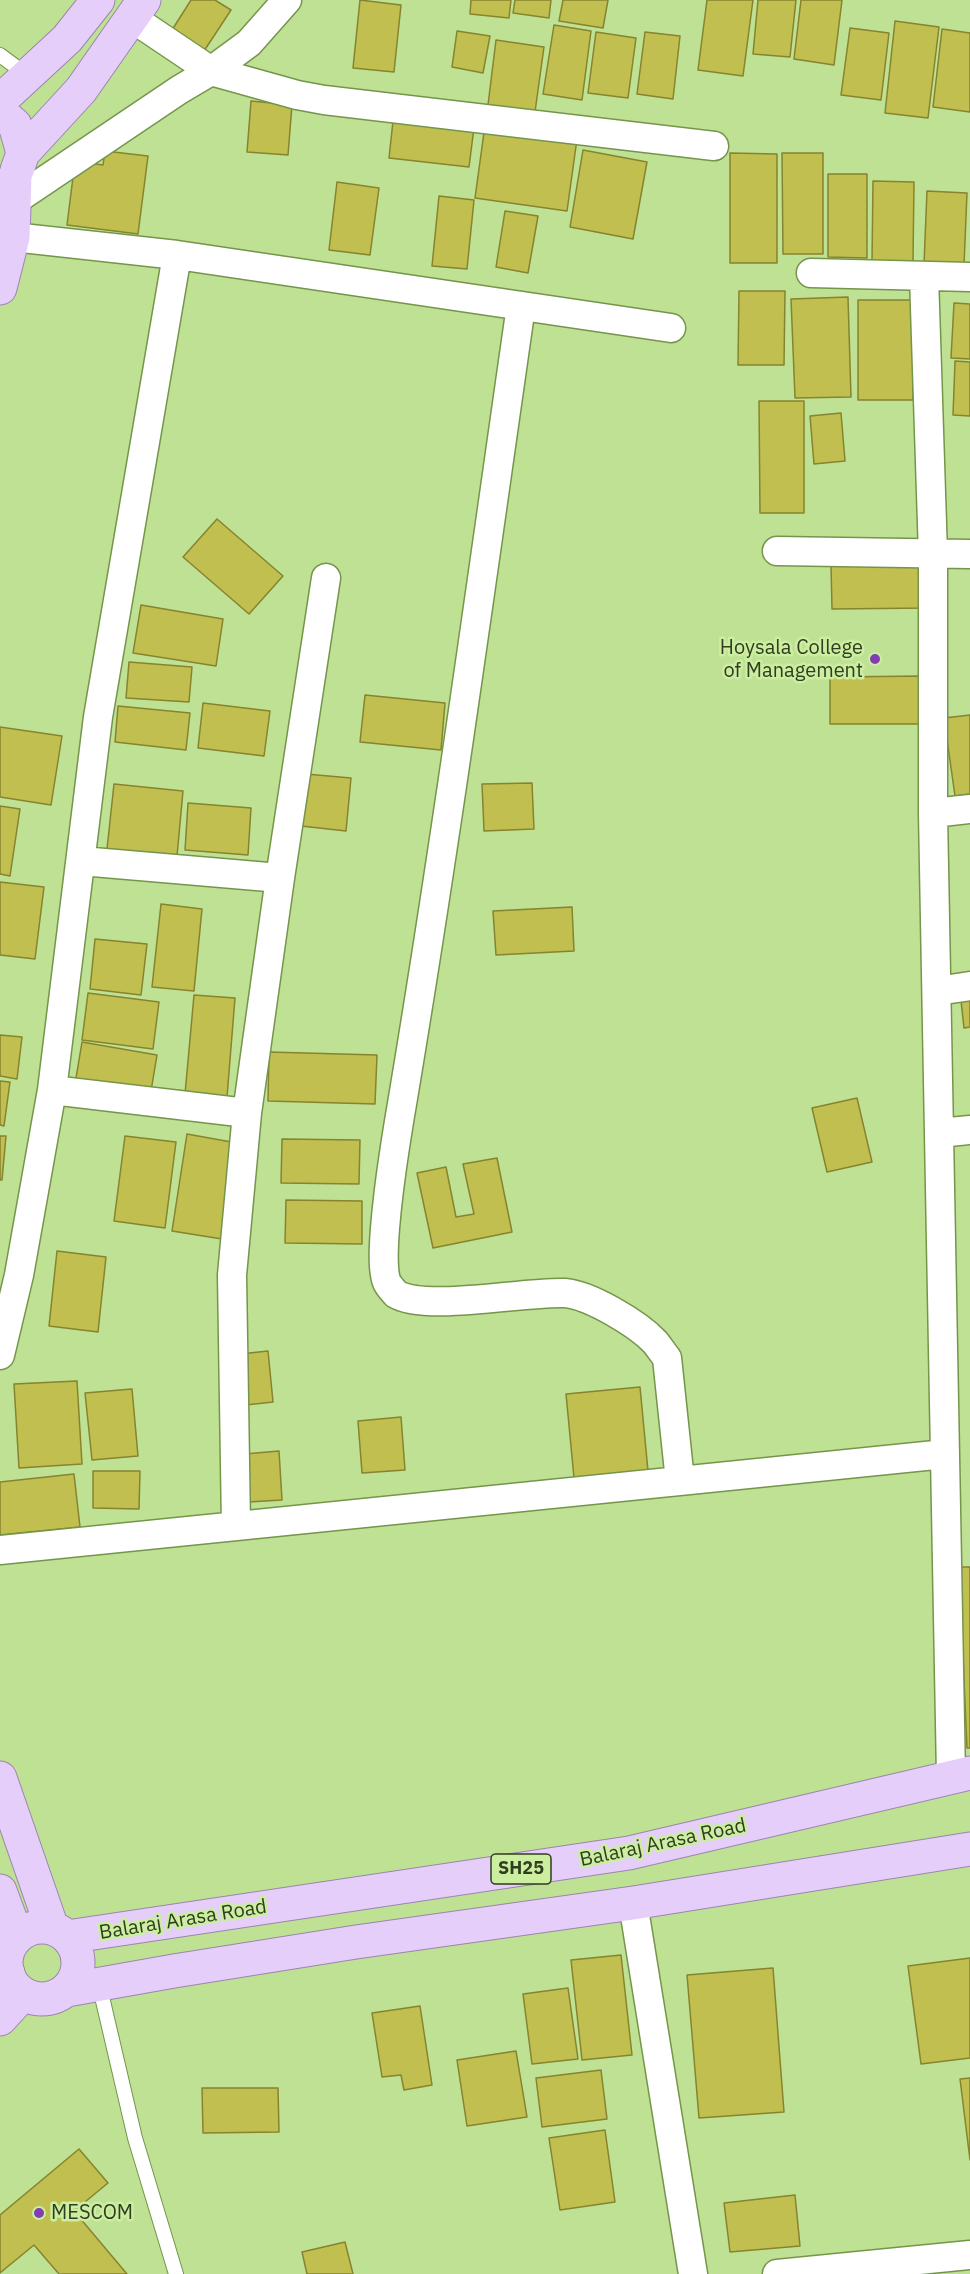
<!DOCTYPE html>
<style>
body{margin:0}
canvas{display:block;background:#bee194}
</style>
<canvas width="970" height="2274"></canvas>
<script>
const g = document.querySelector('canvas').getContext('2d');
g.lineJoin = 'round';
function fill(path, color) {
  g.fillStyle = color;
  g.fill(path, 'evenodd');
}
function stroke(path, color, width, dash) {
  g.strokeStyle = color;
  g.lineWidth = width;
  g.lineCap = dash ? 'butt' : 'round';
  g.setLineDash(dash || []);
  g.stroke(path);
}
function write(font, color, halo, rows, align = 'center') {
  g.font = font + ' "IBM Plex Sans",sans-serif';
  g.lineWidth = 5;
  g.setLineDash([]);
  g.textBaseline = 'middle';
  g.strokeStyle = halo;
  g.fillStyle = color;
  for (const [text, x, y, turn = 0] of rows) {
    g.save();
    g.translate(x, y);
    g.rotate((+turn || 0) * Math.PI / 180);
    g.textAlign = isNaN(turn) ? turn : align;
    if (halo) g.strokeText(text, 0, 0);
    g.fillText(text, 0, 0);
    g.restore();
  }
}
const building = new Path2D(`
 M191,0H215L231,10L204,51L172,30Z
 M360,0L401,5L394,72L353,68Z
 M471,0H511L509,18L470,14Z
 M515,0H551L549,18L513,13Z
 M563,0H608L603,28L559,21Z
 M707,0H753L743,76L698,70Z
 M758,0H796L790,57L753,54Z
 M801,0H842L834,65L794,59Z
 M895,21L939,27L928,118L885,113Z
 M554,25L591,31L582,100L543,94Z
 M850,28L889,33L881,100L841,95Z
 M942,29L970,33V112L933,107Z
 M457,31L490,36L483,73L452,67Z
 M596,32L636,38L628,98L588,93Z
 M645,32L680,36L673,99L637,94Z
 M496,40L544,47L534,119L487,113Z
 M251,101L292,105L288,155L247,152Z
 M394,112L475,120L469,167L389,158Z
 M485,125L577,139L567,211L475,198Z
 M583,150L647,162L633,239L570,227Z
 M105,151L148,156L138,234L67,225L75,161L103,165Z
 M730,153L777,154V263H730Z
 M782,153H823V254H783Z
 M828,174H867V258L828,257Z
 M873,181L914,182L913,261H872Z
 M337,182L379,188L370,255L329,250Z
 M927,191L967,193L964,265L924,264Z
 M439,196L474,200L467,269L432,266Z
 M505,211L538,216L528,273L496,267Z
 M739,291H785L784,365H738Z
 M848,297L851,397L795,398L791,299Z
 M858,300H913V400H858Z
 M954,303L970,304V359L951,358Z
 M955,361L970,362V416L953,415Z
 M759,401H804V513H760Z
 M841,413L845,461L814,464L810,416Z
 M217,519L283,576L249,614L183,557Z
 M927,564L928,608L832,609L831,565Z
 M141,605L223,619L216,666L133,653Z
 M129,662L192,667L189,702L126,698Z
 M924,676L925,724H830V677Z
 M365,695L445,703L441,750L360,742Z
 M203,703L270,711L264,756L198,748Z
 M118,706L190,713L186,750L115,742Z
 M970,715V794L955,796L944,718Z
 M0,727L62,736L51,805L0,797Z
 M306,774L351,778L346,831L301,826Z
 M532,783L534,829L484,831L482,784Z
 M114,784L183,791L177,856L107,849Z
 M188,803L251,808L248,855L185,850Z
 M0,806L20,809L10,876L0,874Z
 M0,882L44,887L35,959L0,955Z
 M161,904L202,909L194,991L152,987Z
 M572,907L574,951L496,955L493,911Z
 M95,939L147,944L141,995L90,989Z
 M970,991V1027L964,1028L960,992Z
 M88,993L159,1002L153,1049L82,1040Z
 M194,995L235,998L227,1097L185,1094Z
 M0,1035L22,1037L17,1079L0,1076Z
 M82,1042L157,1055L150,1097L75,1084Z
 M269,1052L377,1055L375,1104L268,1101Z
 M0,1081L10,1082L4,1126L0,1125Z
 M857,1098L872,1162L827,1172L812,1108Z
 M187,1134L237,1143L222,1239L172,1231Z
 M0,1136H6L2,1180H0Z
 M125,1136L176,1142L165,1228L114,1221Z
 M282,1139L360,1140L359,1184L281,1183Z
 M497,1158L512,1232L433,1248L417,1173L446,1167L456,1217L474,1214L463,1164Z
 M286,1200L362,1201V1244L285,1243Z
 M57,1251L106,1257L98,1332L49,1326Z
 M268,1351L273,1402L246,1405L240,1354Z
 M77,1381L82,1464L19,1468L14,1384Z
 M640,1387L648,1471L574,1478L566,1394Z
 M132,1389L138,1456L92,1460L85,1393Z
 M401,1417L405,1470L362,1473L358,1421Z
 M279,1451L282,1500L248,1502L244,1454Z
 M93,1471H140L139,1509L93,1508Z
 M74,1474L80,1527L0,1535V1482Z
 M959,1567H970V1748H967Z
 M621,1955L632,2055L582,2060L571,1960Z
 M970,1958V2058L921,2064L908,1966Z
 M773,1968L784,2112L699,2118L687,1975Z
 M568,1988L578,2059L532,2064L523,1994Z
 M420,2006L432,2085L404,2090L401,2075L382,2077L372,2013Z
 M516,2051L527,2117L467,2126L457,2060Z
 M601,2070L607,2119L542,2127L536,2078Z
 M970,2078V2160L960,2079Z
 M202,2088H278L279,2132L203,2133Z
 M605,2130L615,2202L560,2210L549,2138Z
 M79,2149L108,2183L74,2211L127,2274H59L34,2245L0,2273V2215Z
 M795,2195L800,2246L730,2252L724,2203Z
 M345,2242L353,2274H307L302,2252Z`);
fill(building, '#c1bf4f');
stroke(building, '#86842f', 1.5);
const service = new Path2D(`
 M0,55L27,75
 M99,1984L135,2138L176,2274`);
const minor = new Path2D(`
 M132,18L211,71L297,95L324,100L714,146
 M14,201L179,90L211,71L249,43L287,0
 M13,237L177,255L671,328
 M811,273L970,277
 M924,276L933,555V813L951,1776
 M521,306C483,570 447,835 403,1098C398,1127 374,1266 388,1284C389,1286 395,1293 396,1294C426,1312 526,1291 565,1293C590,1295 638,1324 655,1342C659,1347 663,1353 667,1358L680,1481
 M777,551L970,554
 M933,813L970,809
 M81,861L280,878
 M937,991L970,986
 M52,1090L247,1113
 M939,1133L970,1130
 M0,1355L19,1275L52,1090L98,717L177,255
 M236,1526L232,1275L247,1113L280,878L326,578
 M0,1550L945,1454
 M633,1903L693,2274
 M777,2274L970,2255`);
const secondary = new Path2D(`
 M0,1974L8,1973`);
const primary = new Path2D(`
 M0,101L67,39L98,0
 M0,112L15,125L23,153L17,170
 M23,153L81,90L144,0
 M0,288L13,237L15,176
 M0,1778L52,1928
 M0,1891L17,1937
 M6 1963a36 36 0 1 1 72 0a36 36 0 1 1-72 0Z
 M67,1937L629,1853L970,1773
 M67,1990L174,1971L356,1942L633,1903L970,1849
 M0,2019L23,1994`);
stroke(service, '#75954b', 16);
stroke(minor, '#75954b', 31);
stroke(secondary, '#75954b', 35);
stroke(primary, '#9b86ac', 35);
stroke(service, '#fff', 14);
stroke(minor, '#fff', 28);
stroke(secondary, '#f2e7fd', 33);
stroke(primary, '#e6cefb', 33);
for (const [x, y, r, color] of [
 [875,659,6,"#813db1"],
 [39,2213,6,"#813db1"]
]) {
  const dot = new Path2D();
  dot.arc(x, y, r, 0, 2 * Math.PI);
  g.fillStyle = color;
  g.fill(dot);
  stroke(dot, '#cbeea1', 2);
}
for (const [x, y, w] of [
 [521,1869,60]
]) {
  const box = new Path2D();
  box.roundRect(x - w / 2, y - 15, w, 30, 4.5);
  g.fillStyle = '#cbeea1';
  g.fill(box);
  stroke(box, '#303d1e', 1.5);
}
write('bold 18px', '#303d1e', null, [
 ["SH25",521,1869]
]);
write('20px', '#303d1e', '#cbeea1', [
 ["Hoysala College",863,648],
 ["of Management",863,671],
 ["MESCOM",51,2213,"left"]
], 'right');
write('20px', '#303d1e', '#cbeea1', [
 ["Balaraj Arasa Road",663,1843,-12],
 ["Balaraj Arasa Road",183,1920,-9]
]);
</script>
